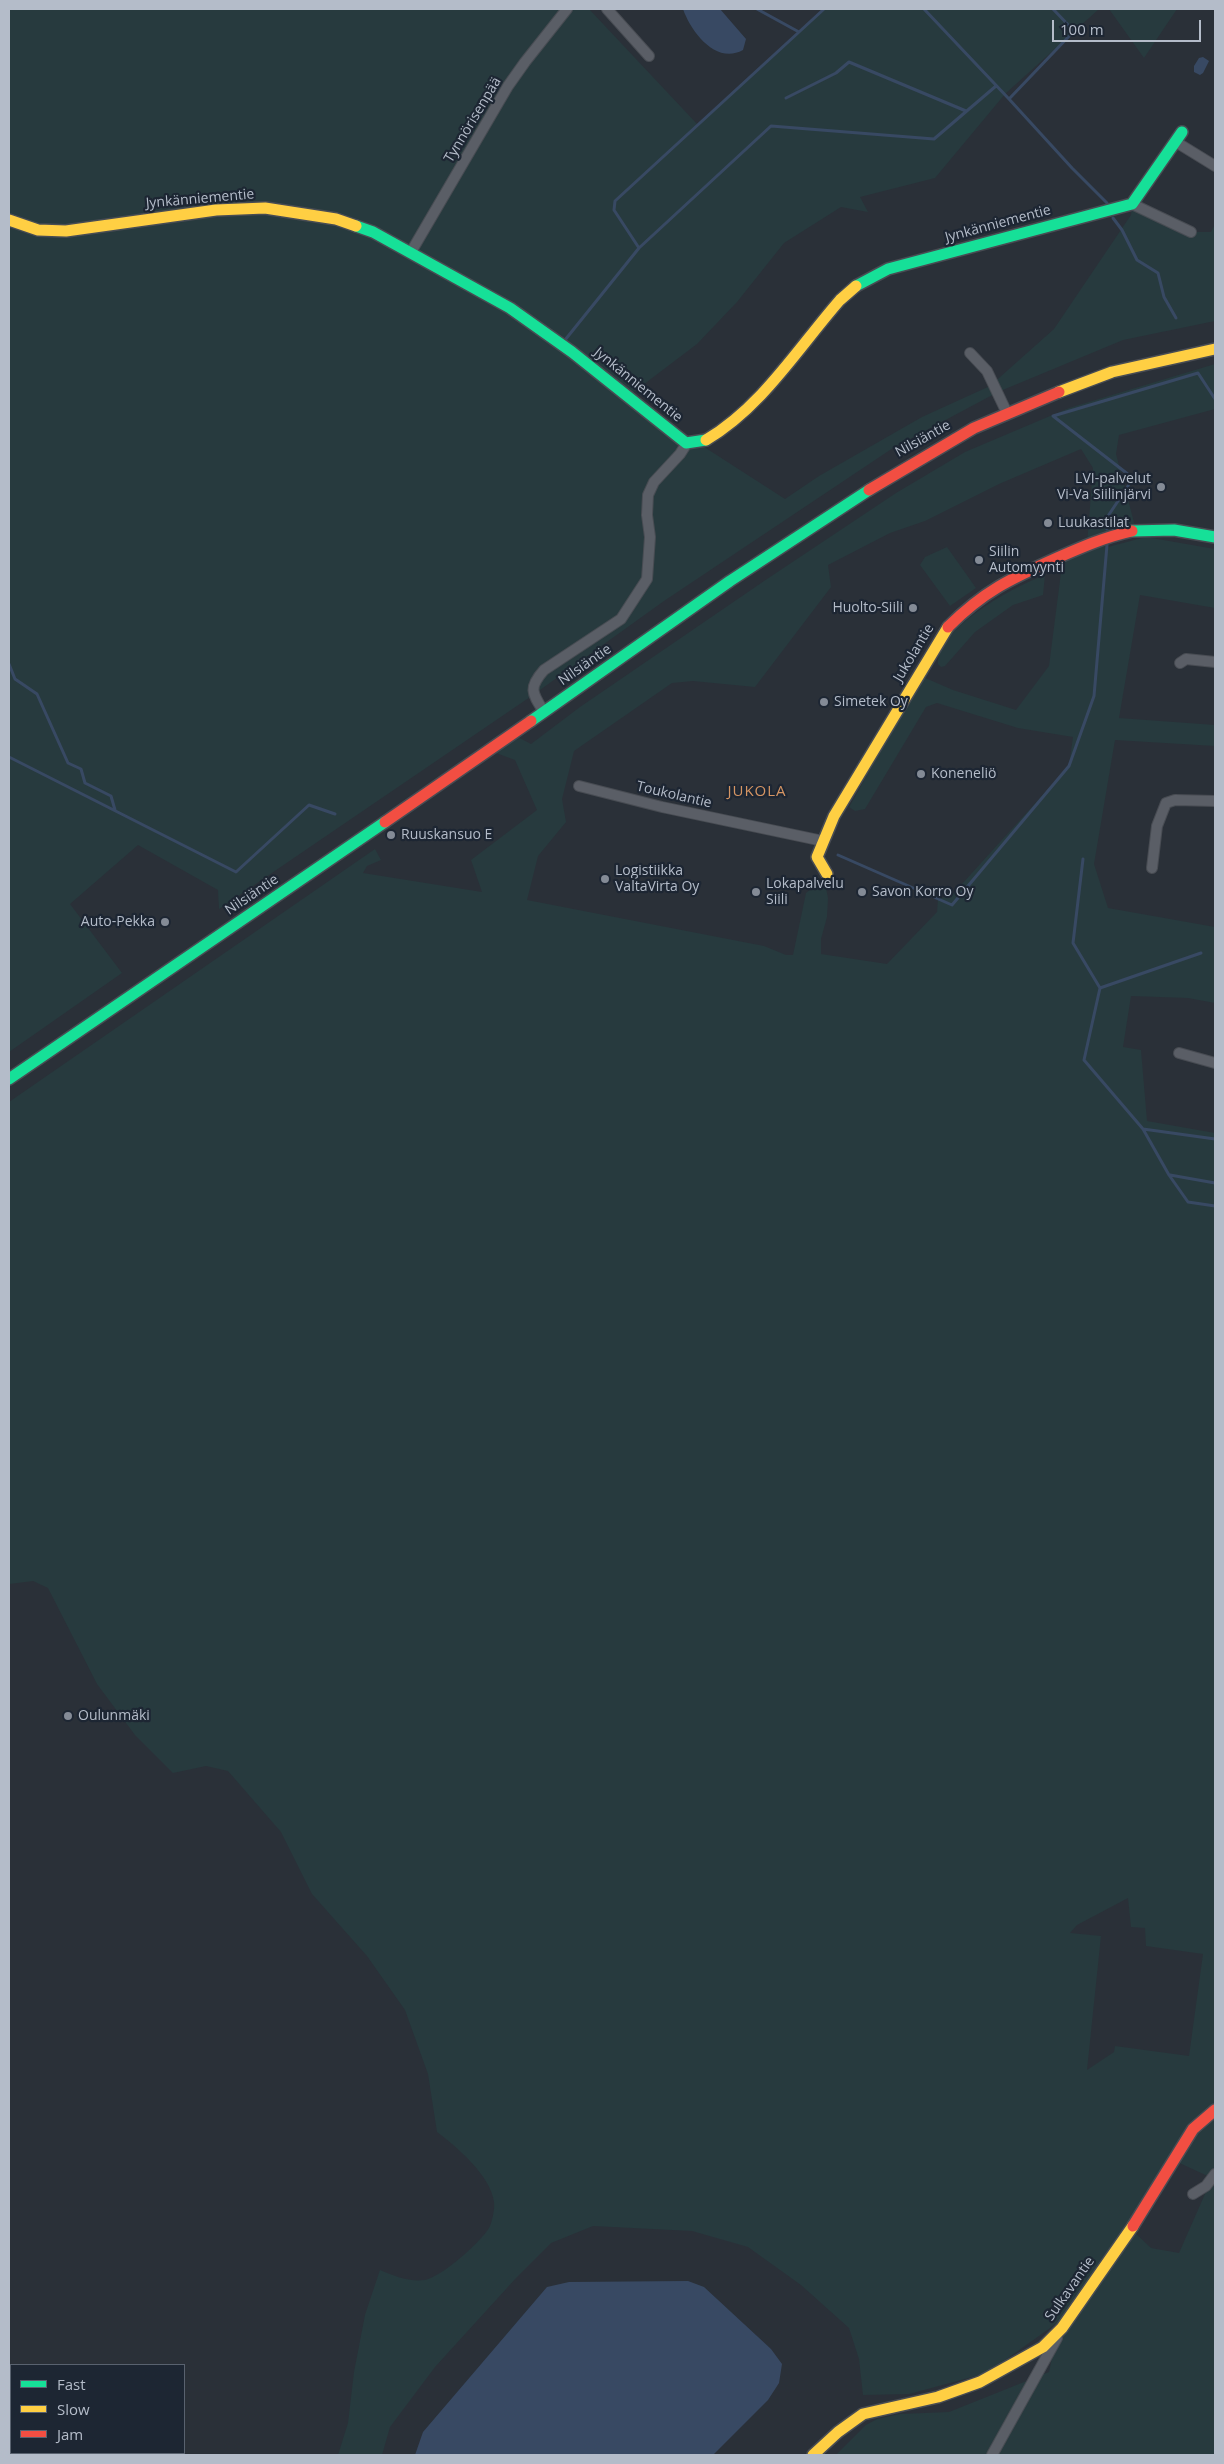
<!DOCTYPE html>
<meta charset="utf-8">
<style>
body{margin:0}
#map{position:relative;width:1224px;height:2464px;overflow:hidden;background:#2a3038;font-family:"Open Sans",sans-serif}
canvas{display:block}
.frame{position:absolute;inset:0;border:10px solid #b4bcc9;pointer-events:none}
.legend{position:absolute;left:10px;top:2364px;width:175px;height:90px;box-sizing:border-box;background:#1d2633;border:1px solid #59626f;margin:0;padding:6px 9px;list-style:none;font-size:15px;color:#b4bcc9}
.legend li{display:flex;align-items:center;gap:10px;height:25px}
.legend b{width:25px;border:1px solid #59626f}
.scale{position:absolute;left:1052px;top:20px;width:149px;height:22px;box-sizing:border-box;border:2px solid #b4bcc9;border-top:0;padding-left:6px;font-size:15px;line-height:18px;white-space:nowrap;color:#b4bcc9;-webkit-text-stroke:4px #1d2633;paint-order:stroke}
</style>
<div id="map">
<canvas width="1224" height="2464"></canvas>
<div class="frame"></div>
<ul class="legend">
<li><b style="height:6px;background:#16e098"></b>Fast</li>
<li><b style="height:6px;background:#ffcf43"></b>Slow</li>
<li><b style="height:6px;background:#f24e42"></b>Jam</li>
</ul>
<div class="scale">100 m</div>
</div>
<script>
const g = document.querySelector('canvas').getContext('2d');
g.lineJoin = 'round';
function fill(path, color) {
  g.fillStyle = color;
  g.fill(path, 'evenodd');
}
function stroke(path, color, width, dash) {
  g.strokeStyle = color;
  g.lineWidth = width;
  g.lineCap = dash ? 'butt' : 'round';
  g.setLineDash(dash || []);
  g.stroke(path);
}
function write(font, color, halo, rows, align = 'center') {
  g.font = font + ' "Open Sans",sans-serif';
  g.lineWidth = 4.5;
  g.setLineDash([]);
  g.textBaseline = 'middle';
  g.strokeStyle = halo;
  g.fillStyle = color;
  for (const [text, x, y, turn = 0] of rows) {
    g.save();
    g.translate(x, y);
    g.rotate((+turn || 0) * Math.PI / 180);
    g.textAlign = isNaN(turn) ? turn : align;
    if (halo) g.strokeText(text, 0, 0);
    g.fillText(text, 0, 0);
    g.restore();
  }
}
fill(new Path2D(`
 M9,9H589L698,125L824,9H1099L1005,94L935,178L860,197L868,212L841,207L784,243L737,302L697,344L631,394L486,296L698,443L785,499L819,476L922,417L990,386L1054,329L1131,215L1132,204L1191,232H1211L1215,224V321L1123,340L998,392L893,448L664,601L533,695L219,909L218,890L138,845L70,904L122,973L9,1052Z
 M1109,9H1177L1144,58Z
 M1215,364V409L1119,435L1116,454L1136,530L1106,538L1108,547L1146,537L1215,549V608L1140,595L1119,718L1215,725V746L1115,740L1094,864L1108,908L1215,927V1003L1188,998L1131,996L1123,1047L1141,1050L1147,1121L1215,1133V2455H836L866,2425L877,2419L900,2414L949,2412L1049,2372L1060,2321L987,2373L909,2394L863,2395L859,2359L849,2328L801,2285L748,2247L692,2231L593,2226L551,2243L517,2277L435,2367L390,2427L382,2455H338L348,2423L354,2372L365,2315L380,2270C394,2276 409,2282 425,2280C441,2277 480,2243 489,2228C492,2223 495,2208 494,2202C491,2176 457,2147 437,2132L428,2074L405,2010L367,1956L312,1894L281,1832L228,1771L206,1766L173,1773L135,1735L97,1684L48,1588L33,1581L9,1584V1102L375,849L381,860L367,866L363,873L482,892L471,860L537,810L515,760L488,750L512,734L531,744L580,707L767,579L896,493L965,452L1069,408ZM1081,449L1093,468L1087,545L1063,557L1049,666L1016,710L953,690L923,677L849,807L855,811L865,809L926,707L937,703L1018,728L1073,737L1069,766L952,895L938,899L937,912L887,964L821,954V939L827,917L828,898L826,888L817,884L806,893L793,955H786L764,946L527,900L538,856L566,822L562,799L574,751L672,683L693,681L755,687L831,587L828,565L890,533L925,521L999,484ZM1128,1898L1131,1927L1145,1928L1146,1946L1203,1954L1189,2056L1115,2046L1114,2052L1087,2070L1101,1936L1070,1933L1077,1925ZM1173,2160L1212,2178L1179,2253L1151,2248L1131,2229Z
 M947,547L976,588L950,606L920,565L925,557Z
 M1045,575L1043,595L1013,605L975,632L945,666L941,667L938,664C936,628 1015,586 1045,575Z`), '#273a3e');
fill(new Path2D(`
 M683,9H720L746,39L743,50C716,65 691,32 683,9Z
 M1203,57L1209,61L1203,73L1200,75L1194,72V66L1199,58Z
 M688,2281L704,2287L771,2349L782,2364L779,2383L768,2400L713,2455H415L423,2432L547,2287L569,2282Z`), '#384963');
stroke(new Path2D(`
 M924,9L1009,99L1074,31L1053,9
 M799,32L824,9
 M786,98L836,73L849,62L966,111
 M1009,99L1072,168L1107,203
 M1113,218L1122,230L1137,260L1158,273L1164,297L1176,318
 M639,248L771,126L934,139L996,86
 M565,340L639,248L614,210L615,201L799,32L757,9
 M1053,416L1198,373L1215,399
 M1053,416L1129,475L1130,483L1108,516L1107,529
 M9,664L15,679L37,694L68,763L81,769L85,783L111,796L115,810
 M9,757L236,872L309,805L335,814
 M838,855L952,905L1069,766L1094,696L1107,545
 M1083,859L1073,943L1100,988
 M1201,953L1100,988L1084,1060L1143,1129L1215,1139
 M1143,1129L1169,1175L1188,1202L1215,1206
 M1170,1175L1215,1183`), '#384963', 3);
const street = new Path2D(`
 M607,9L649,56
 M1176,142L1215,166
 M1132,204L1191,232
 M411,252L508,86L525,62L567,9
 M970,353L987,371L1007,413
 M1180,663L1186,659L1215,662
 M544,712C532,693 528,688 544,670L621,619L647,579L650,537L647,515L648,495L654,482L680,454L687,443
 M579,786L662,807L823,841
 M1152,868L1157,826L1166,803L1175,800L1215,801
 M1179,1053L1215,1063
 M1193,2194L1206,2186L1215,2174
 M992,2455L1057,2338`);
const fast = new Path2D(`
 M356,226L373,232L510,308L572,352L686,443L706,440
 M856,286L888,269L1132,204L1182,132
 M1132,531L1174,530L1215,537
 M531,721L730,581L869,490
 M9,1079L385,822`);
const slow = new Path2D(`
 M9,220L38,230L66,231L216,210L265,208L336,219L356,226
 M1059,392L1112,372L1215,349
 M706,440C762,407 798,348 840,300L856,286
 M827,874L817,857L834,816L948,627
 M813,2455L838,2432L863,2414L938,2397L980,2382L1043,2347L1062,2328L1133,2226`);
const jam = new Path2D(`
 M869,490L974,428L1059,392
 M948,627C984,591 1010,579 1057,558C1082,547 1105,537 1132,531
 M385,822L531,721
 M1133,2226L1193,2129L1215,2110`);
stroke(street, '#484c53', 12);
stroke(fast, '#484c53', 14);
stroke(slow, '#484c53', 14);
stroke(jam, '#484c53', 14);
stroke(street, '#5a5e66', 10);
stroke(fast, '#16e098', 11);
stroke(slow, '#ffcf43', 11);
stroke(jam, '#f24e42', 11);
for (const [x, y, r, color] of [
 [1161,487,5,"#848b96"],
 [1048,523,5,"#848b96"],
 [979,560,5,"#848b96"],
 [913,608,5,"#848b96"],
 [824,702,5,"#848b96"],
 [921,774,5,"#848b96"],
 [391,835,5,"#848b96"],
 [605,879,5,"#848b96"],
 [756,892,5,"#848b96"],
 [862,892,5,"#848b96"],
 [165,922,5,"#848b96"],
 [68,1716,5,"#848b96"]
]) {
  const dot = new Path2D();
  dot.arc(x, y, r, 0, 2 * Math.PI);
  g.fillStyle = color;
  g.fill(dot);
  stroke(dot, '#1d2633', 2);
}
write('14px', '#b4bcc9', '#1d2633', [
 ["Tynnörisenpää",473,120,-59],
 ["Jynkänniementie",200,199,-5],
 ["Jynkänniementie",998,224,-15],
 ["Jynkänniementie",638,385,39],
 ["Nilsiäntie",923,439,-29],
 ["Jukolantie",914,653,-59],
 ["Nilsiäntie",585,665,-35],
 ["Toukolantie",674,795,13],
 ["Nilsiäntie",252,895,-34],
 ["Sulkavantie",1070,2289,-55]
]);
write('14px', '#b4bcc9', '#1d2633', [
 ["LVI-palvelut",1151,479,"right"],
 ["Vi-Va Siilinjärvi",1151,495,"right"],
 ["Luukastilat",1058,523],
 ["Siilin",989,552],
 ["Automyynti",989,568],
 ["Huolto-Siili",903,608,"right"],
 ["Simetek Oy",834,702],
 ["Koneneliö",931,774],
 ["Ruuskansuo E",401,835],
 ["Logistiikka",615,871],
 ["ValtaVirta Oy",615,887],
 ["Lokapalvelu",766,884],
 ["Siili",766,900],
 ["Savon Korro Oy",872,892],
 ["Auto-Pekka",155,922,"right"],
 ["Oulunmäki",78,1716]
], 'left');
g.letterSpacing = '1px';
write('15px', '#d59563', '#1d2633', [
 ["JUKOLA",757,792]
]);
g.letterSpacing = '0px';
</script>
